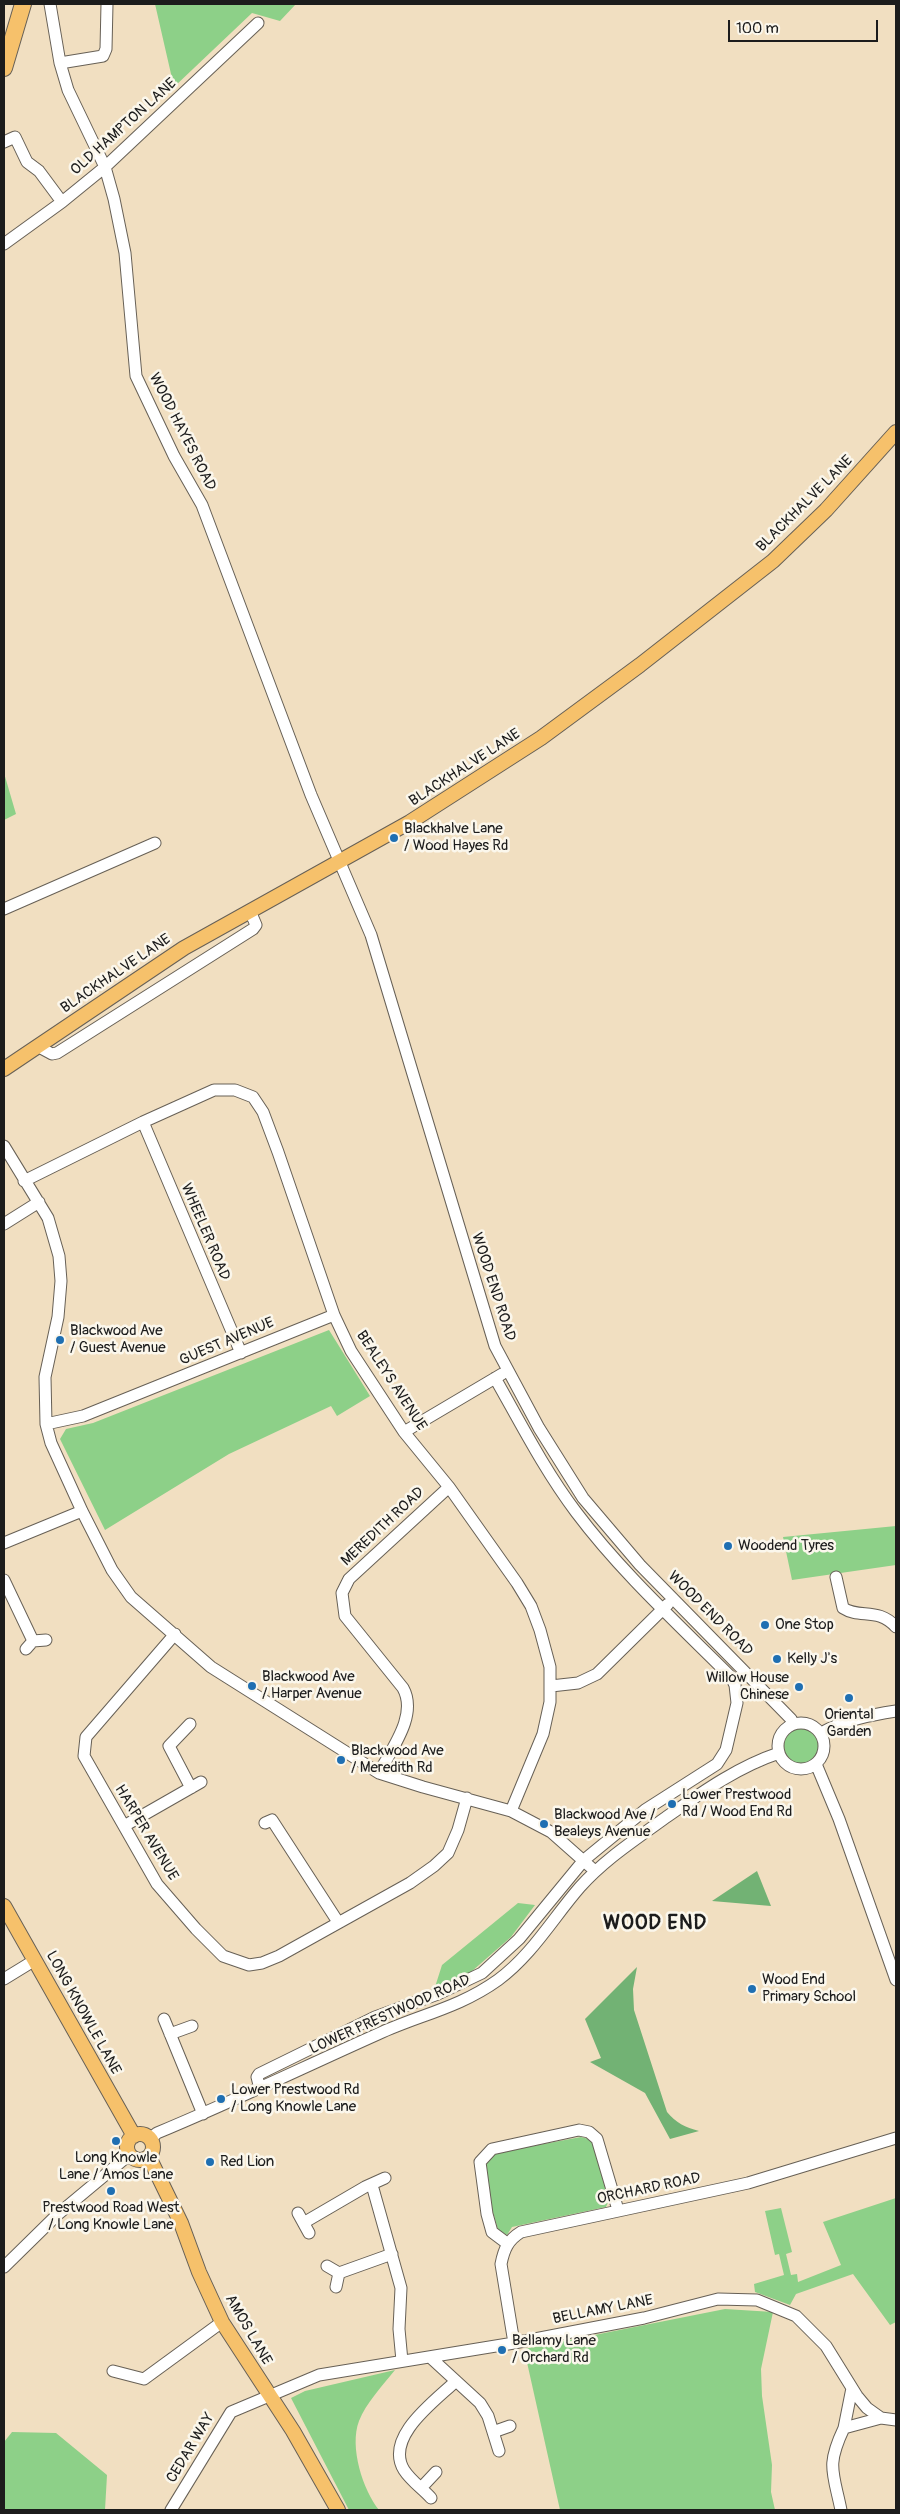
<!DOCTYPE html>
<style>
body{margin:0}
#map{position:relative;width:900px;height:2514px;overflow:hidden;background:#f1dfc1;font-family:Pangolin,sans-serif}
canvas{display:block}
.frame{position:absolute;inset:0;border:5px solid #1c1c1c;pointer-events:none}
.scale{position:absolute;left:728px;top:20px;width:150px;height:22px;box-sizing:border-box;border:2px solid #1c1c1c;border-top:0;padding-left:6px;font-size:15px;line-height:18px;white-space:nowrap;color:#1c1c1c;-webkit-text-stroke:4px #fbf7ec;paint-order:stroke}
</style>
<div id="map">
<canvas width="900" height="2514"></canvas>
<div class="frame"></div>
<div class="scale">100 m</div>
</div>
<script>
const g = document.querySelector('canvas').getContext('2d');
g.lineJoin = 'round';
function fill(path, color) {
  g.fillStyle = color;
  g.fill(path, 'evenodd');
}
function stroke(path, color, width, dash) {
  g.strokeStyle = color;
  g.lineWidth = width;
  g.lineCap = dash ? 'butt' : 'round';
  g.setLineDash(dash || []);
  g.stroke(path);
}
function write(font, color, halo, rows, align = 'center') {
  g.font = font + ' Pangolin,sans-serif';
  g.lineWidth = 5;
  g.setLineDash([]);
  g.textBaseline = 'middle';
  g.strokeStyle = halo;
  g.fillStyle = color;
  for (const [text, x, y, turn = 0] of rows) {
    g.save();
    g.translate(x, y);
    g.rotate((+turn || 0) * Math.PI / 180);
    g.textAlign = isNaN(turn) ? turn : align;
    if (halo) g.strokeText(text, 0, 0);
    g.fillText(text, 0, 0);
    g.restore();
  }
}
fill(new Path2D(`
 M155,4H296L280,21L252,13L174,87Z
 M4,773L16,814L4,820Z
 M329,1330L370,1396L337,1416L331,1406L229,1454L105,1530L60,1439L66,1429L93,1423Z
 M896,1526V1565L792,1580L783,1537Z
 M784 1746a18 18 0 1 1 36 0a18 18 0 1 1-36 0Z
 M518,1903L535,1905L511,1937L471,1972L439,1988L435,1987L442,1965Z
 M581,2137L589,2139L594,2145L609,2200L606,2207L512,2227L507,2235L498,2230L489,2198L485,2165L495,2153Z
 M896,2198V2322L890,2325L853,2274L796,2294L790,2305L755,2292L754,2284L784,2275L779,2254L775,2255L765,2211L781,2208L792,2252L786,2254L791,2275L797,2274L798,2282L841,2265L823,2222Z
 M725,2309L773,2312L761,2369L762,2396L772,2465L771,2492L775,2510H560L524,2349Z
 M395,2370C383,2385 366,2403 359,2421C349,2447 363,2490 379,2510H349L291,2398L305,2391Z
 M12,2432L56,2433L107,2475L105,2510H4V2442Z`), '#8dd088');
fill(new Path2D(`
 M757,1871L771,1906L712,1901Z
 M637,1967L633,1989L634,2010L667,2112C676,2123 685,2127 699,2131L670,2139L645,2093L590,2062L601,2058L585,2019Z`), '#72b274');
const minor = new Path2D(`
 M50,4L60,63L68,90L105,167L114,199L125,253L136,376L174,456L202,505L311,795L371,935L495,1346L539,1428L583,1498L640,1565L791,1719L793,1724
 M60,63L103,56L106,49L107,4
 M4,142L15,137L27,162L39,171L62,202
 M4,244L62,202L105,167L258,23
 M4,909L155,843
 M39,1047L52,1054L57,1053L253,929L256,925L250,911
 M143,1122L241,1353
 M4,1146L48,1218L59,1256L61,1281L58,1317L45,1377L46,1424L51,1443L82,1511L112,1570L131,1597L211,1667L379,1773L423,1787L511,1811L551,1832L595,1871
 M24,1181L143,1122L214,1090H235L253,1097L263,1112L278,1152L334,1315L351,1351L404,1432L449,1487L517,1583L531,1606L540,1630L550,1667V1702L543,1734L511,1811
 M4,1224L39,1202
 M46,1424L83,1416L334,1315
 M404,1432L502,1374
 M4,1543L82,1511
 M836,1577L843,1608C860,1619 878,1607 896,1627
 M4,1580L33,1641
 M175,1634L86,1737L84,1756L157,1884L196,1929L223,1956L249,1965L262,1963L279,1956L410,1883L434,1866L448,1853L458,1830L467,1798
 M26,1649L33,1641L46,1640
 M551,1686L578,1683L597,1674L668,1604
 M778 1746a23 23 0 1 1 46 0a23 23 0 1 1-46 0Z
 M190,1724L169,1746L191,1788
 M821,1733C845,1720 870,1715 896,1711
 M816,1764L839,1819L896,1980
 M379,1773C392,1748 418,1715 403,1688L345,1616L342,1593L349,1579L449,1487
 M265,1823L272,1820L338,1922
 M124,1826L201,1782
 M4,1979L35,1960
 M164,2019L203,2114
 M170,2034L192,2026
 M260,2089L257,2077L259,2074L375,2017L438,1994L482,1973L519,1939L584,1860L645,1810L717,1764L726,1750L737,1703L735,1685L731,1677C678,1624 621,1572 576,1512C545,1471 521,1424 495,1378
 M150,2139L157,2133C232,2102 304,2067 378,2034C419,2015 459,2008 498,1980C532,1955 553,1918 580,1887C605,1859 635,1840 665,1818C701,1793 737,1767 779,1753
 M372,2185L401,2288L399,2329L402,2361
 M298,2213L309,2233
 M305,2222L365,2187L385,2178
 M508,2244L492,2232L487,2214L480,2162L492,2149L579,2130L589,2132L597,2139L618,2210
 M327,2266L339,2273L336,2287
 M4,2267L57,2215L129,2155
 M339,2273L392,2254
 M514,2343L501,2264C504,2249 508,2240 521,2232L748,2183L896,2138
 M431,2358L480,2403L488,2416L499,2451
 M113,2371L144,2379L222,2322
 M852,2388L844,2428L881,2418
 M493,2432L510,2426
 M421,2488L436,2472
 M431,2498C423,2489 411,2481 404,2470C384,2437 435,2401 456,2381
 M171,2510L231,2412L319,2375L514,2343L644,2318L718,2299L757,2300L796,2316L826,2346L857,2396L867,2408L881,2418L896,2420
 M841,2510C833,2471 826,2466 844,2428`);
const major = new Path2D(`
 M4,1069L184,948L410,822L541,738L640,665L773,561L826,510L896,432
 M4,1906L134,2136
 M127 2147a13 13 0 1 1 26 0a13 13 0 1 1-26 0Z
 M149,2157L181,2223L199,2272L222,2322L293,2431L338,2510`);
const highway = new Path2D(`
 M4,68L23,4`);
stroke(minor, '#676056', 13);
stroke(major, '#676056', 16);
stroke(highway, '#676056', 18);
stroke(minor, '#fff', 11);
stroke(major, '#f6c16b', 14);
stroke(highway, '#f6c16b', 16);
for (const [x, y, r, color] of [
 [394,838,5,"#1f6fb2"],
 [60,1340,5,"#1f6fb2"],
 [728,1546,5,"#1f6fb2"],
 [765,1625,5,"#1f6fb2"],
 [777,1659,5,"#1f6fb2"],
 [252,1686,5,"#1f6fb2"],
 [799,1687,5,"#1f6fb2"],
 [849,1698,5,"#1f6fb2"],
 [341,1760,5,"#1f6fb2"],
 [672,1804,5,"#1f6fb2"],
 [544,1824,5,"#1f6fb2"],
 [752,1989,5,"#1f6fb2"],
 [221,2099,5,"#1f6fb2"],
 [116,2141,5,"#1f6fb2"],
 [210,2162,5,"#1f6fb2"],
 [111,2191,5,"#1f6fb2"],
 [502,2350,5,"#1f6fb2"]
]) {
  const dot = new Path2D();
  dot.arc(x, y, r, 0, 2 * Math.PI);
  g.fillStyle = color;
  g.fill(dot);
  stroke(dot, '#fbf7ec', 2);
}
write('15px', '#1c1c1c', '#fbf7ec', [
 ["OLD HAMPTON LANE",124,127,-42],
 ["WOOD HAYES ROAD",182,432,63],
 ["BLACKHALVE LANE",805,504,-45],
 ["BLACKHALVE LANE",465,768,-33],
 ["BLACKHALVE LANE",116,974,-34],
 ["WHEELER ROAD",205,1232,67],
 ["WOOD END ROAD",493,1287,72],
 ["GUEST AVENUE",227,1342,-23],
 ["BEALEYS AVENUE",391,1381,57],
 ["MEREDITH ROAD",383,1527,-43],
 ["WOOD END ROAD",710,1614,45],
 ["HARPER AVENUE",146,1833,59],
 ["LONG KNOWLE LANE",83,2013,61],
 ["LOWER PRESTWOOD ROAD",390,2015,-24],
 ["ORCHARD ROAD",649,2189,-12],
 ["BELLAMY LANE",603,2310,-11],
 ["AMOS LANE",248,2330,60],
 ["CEDAR WAY",191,2448,-59]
]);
write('15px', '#1c1c1c', '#fbf7ec', [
 ["Blackhalve Lane",404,829],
 ["/ Wood Hayes Rd",404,846],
 ["Blackwood Ave",70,1331],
 ["/ Guest Avenue",70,1348],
 ["Woodend Tyres",738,1546],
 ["One Stop",775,1625],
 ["Kelly J's",787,1659],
 ["Blackwood Ave",262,1677],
 ["/ Harper Avenue",262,1694],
 ["Willow House",789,1678,"right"],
 ["Chinese",789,1695,"right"],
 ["Oriental",849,1715,"center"],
 ["Garden",849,1732,"center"],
 ["Blackwood Ave",351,1751],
 ["/ Meredith Rd",351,1768],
 ["Lower Prestwood",682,1795],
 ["Rd / Wood End Rd",682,1812],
 ["Blackwood Ave /",554,1815],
 ["Bealeys Avenue",554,1832],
 ["Wood End",762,1980],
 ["Primary School",762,1997],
 ["Lower Prestwood Rd",231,2090],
 ["/ Long Knowle Lane",231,2107],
 ["Long Knowle",116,2158,"center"],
 ["Lane / Amos Lane",116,2175,"center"],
 ["Red Lion",220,2162],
 ["Prestwood Road West",111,2208,"center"],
 ["/ Long Knowle Lane",111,2225,"center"],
 ["Bellamy Lane",512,2341],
 ["/ Orchard Rd",512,2358]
], 'left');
g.letterSpacing = '1px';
write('bold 20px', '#1c1c1c', '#fbf7ec', [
 ["WOOD END",655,1924]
]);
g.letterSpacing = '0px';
</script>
